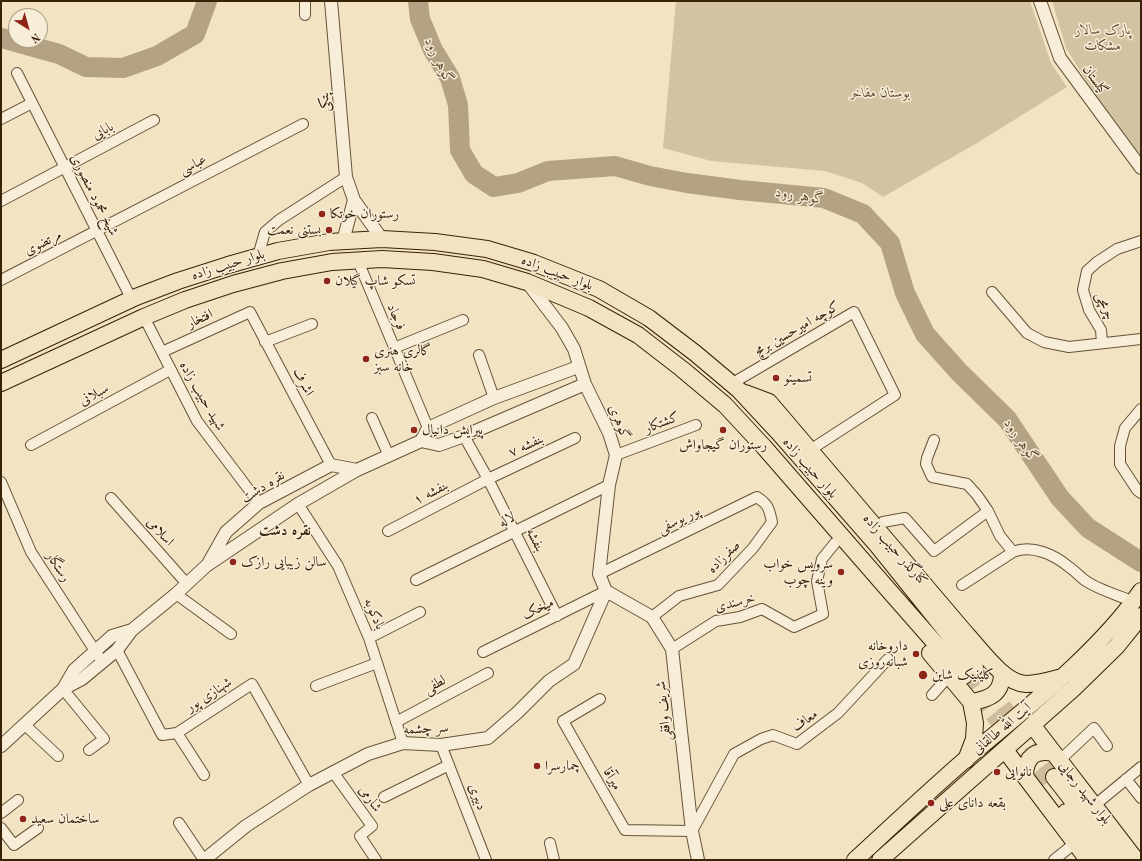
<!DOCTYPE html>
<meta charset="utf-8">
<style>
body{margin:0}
#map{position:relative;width:1142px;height:861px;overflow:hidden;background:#f2e4c3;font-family:"Old Standard TT",serif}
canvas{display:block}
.frame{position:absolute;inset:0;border:2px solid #382208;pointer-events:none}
.north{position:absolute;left:8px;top:8px;width:40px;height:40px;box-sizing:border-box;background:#f7edd8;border:1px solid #ab9c85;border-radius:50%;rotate:143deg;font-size:11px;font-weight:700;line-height:16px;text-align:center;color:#382208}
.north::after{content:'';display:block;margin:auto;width:14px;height:18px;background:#8f2418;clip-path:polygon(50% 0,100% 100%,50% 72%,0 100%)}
</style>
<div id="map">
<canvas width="1142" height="861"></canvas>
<div class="frame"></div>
<div class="north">N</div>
</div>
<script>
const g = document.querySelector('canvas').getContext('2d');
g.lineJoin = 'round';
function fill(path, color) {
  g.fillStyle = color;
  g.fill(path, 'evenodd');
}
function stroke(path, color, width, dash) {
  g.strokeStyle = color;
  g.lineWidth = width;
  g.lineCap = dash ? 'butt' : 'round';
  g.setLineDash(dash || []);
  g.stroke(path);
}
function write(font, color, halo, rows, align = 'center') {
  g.font = font + ' "Old Standard TT",Amiri,serif';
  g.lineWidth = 3;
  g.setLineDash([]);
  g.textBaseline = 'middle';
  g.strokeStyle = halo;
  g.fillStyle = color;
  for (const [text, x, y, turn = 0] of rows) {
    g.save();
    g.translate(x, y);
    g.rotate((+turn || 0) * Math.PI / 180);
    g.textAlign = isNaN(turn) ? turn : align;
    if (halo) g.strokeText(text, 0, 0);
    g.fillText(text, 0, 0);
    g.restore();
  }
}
fill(new Path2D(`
 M676,1H1030L1051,63L1067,87L982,140L883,197L862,183L825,171L711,161L663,148Z
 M1052,1H1141V156L1105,111L1066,48Z`), '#d2c3a3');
stroke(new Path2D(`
 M418,1L420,19L433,50L450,78L458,105L460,150L474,174L494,187L518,183L548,171L615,166L650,176L687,183L740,190L824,198L863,214L890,243L905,293L925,334L959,372L1007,419L1060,498L1088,528L1141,562
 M1,38L59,54L86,67L123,68L157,56L195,34L207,1`), '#b3a283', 20);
stroke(new Path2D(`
 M975,667L1054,777
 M964,676L1045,784`), '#cdbd9e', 16, [16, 8]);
const minor = new Path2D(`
 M305,15V1
 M17,73L132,300
 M1,119L32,103
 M1,201L154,120
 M258,256L265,232L279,220L346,177
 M358,261L428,428
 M1,280L303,124
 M992,292L1027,333L1044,342L1069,347L1141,339
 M144,317L197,421L259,503
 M265,342L312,324
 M1102,343L1101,330L1089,310L1083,290L1087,271L1097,262L1117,249L1141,241
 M394,348L463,320
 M162,352L250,312L331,465
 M479,355L494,398
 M731,384L854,312L895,395L810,450
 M1141,409L1125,428L1120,446V464L1137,490L1141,493
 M372,418L389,456
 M464,436L488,479L557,616
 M934,440L927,458L926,464L932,477L967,484L977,495L988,511L1000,536L1013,552C1032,544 1055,555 1069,567C1075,571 1080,577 1086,581C1097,589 1120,596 1134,602
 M31,445L170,370
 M616,455L696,425
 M1,482L31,552L99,657
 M111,498L187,584
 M298,504L338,566L369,638L403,743
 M883,522L905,518L934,551L988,511
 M388,531L488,479L575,438
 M599,574L757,497C769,505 769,509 772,522L753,548L718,585L679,596L652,617
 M416,580L609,485
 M962,585L1013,552
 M176,594L231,634
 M369,638L420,612
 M672,649L716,621L740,617L762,609L794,627L823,614L817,581L822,559L835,543
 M117,650L162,735L177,733L252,684L309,785
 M483,652L606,591
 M316,686L377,663
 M63,689L104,739L89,750
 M932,695L949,676
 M600,699L563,721L625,830L692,831L734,754L761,739L773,735L797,744L838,713L888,659
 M396,722L488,673
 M24,724L58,756
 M177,733L204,775
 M441,745L486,860
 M1060,760L1094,728L1107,746
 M333,772L372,826L360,836L376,860
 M1126,779L1141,798
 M384,797L449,765
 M1095,805L1141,767
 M1,813L18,800
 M179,823L204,860
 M1,828L14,845L38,828
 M550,843L554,860
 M1054,860L1075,843`);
const tertiary = new Path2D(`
 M331,1L346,177L354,200L382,239
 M1040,1L1060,58L1141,168
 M343,241L354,200
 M527,282L562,328L574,349L585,384L609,433L616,455L609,485L599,574L606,591
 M421,441L428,428L494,398L578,367
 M208,564L226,532L259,503L331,465L357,470
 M606,591L652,617L672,649L692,831L698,860
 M63,689L74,670L112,636L132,630
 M1,746L63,689L82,679L117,650L132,630L176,594L206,566L298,504L357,470L421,441L439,445L464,436L585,384
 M204,860L246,826L309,785L368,754L403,743L441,745L488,738L518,712L549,681L574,664L606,591`);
const primary = new Path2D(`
 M1,360L136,297L178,281L228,265L278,251L329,242L382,239L435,242L487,249L534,263L599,289L649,318L695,353L739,390L779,433L877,545L975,667
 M1,383L144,317L185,300L233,284L282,271L332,262L382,259L433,262L483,269L527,282L589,308L638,335L682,369L725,405L764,447L885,586L964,676
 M745,393L769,402L968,636C982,651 1004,683 1026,684C1038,684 1051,680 1062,677
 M930,653L971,702L975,723L974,739L966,760
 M971,702C990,699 1002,694 1002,673
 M1033,726L1136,860
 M1005,750L1088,860
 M1025,775C1026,756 1036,749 1054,753
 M1054,777L1119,860
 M1066,812L1102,860
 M855,860C892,826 929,791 967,758C1026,708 1096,655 1141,591
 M880,860L1074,688L1117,646L1141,616`);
stroke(minor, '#665237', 12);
stroke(tertiary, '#665237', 14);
stroke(primary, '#382208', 18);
stroke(minor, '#f7edd8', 10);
stroke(tertiary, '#f7edd8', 12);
stroke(primary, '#f2e4c3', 16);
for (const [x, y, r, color] of [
 [322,214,4,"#8f2418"],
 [329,230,4,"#8f2418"],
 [327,281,4,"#8f2418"],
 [366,359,4,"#8f2418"],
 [776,378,4,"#8f2418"],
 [414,430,4,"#8f2418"],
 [723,430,4,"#8f2418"],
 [233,562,4,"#8f2418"],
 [841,572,4,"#8f2418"],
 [916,654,4,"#8f2418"],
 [923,675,5,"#8f2418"],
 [537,766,4,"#8f2418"],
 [997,772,4,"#8f2418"],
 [931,803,4,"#8f2418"],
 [23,819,4,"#8f2418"]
]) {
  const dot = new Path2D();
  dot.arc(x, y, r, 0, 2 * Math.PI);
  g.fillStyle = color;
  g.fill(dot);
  stroke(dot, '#f7edd8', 1.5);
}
write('italic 14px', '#5e4a2f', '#f7edd8', [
 ["پارک سالار",1103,30],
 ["مشکات",1103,46],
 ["بوستان مفاخر",880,93]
]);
write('14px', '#382208', '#f7edd8', [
 ["گیلستان",1095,80,54],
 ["پتکی",325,102,-95],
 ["بابایی",103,131,-28],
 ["عباسی",193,165,-27],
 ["شیخ محمود منصوری",94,195,63],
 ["مرتضوی",43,243,-27],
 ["بلوار حبیب زاده",228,265,-17],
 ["بلوار حبیب زاده",557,273,21],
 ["چرمچی",1105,306,67],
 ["فرجاد",396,317,67],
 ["افتخار",200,319,-25],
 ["کوچه امیرحسین برمچ",797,329,-30],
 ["اشرف",303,382,62],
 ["سبلانی",94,395,-28],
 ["شهید حبیب زاده",202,396,60],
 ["گوهری",619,422,68],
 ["کشتکار",662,423,-21],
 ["بنفشه ۷",526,446,-25],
 ["بلوار حبیب زاده",810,468,49],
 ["نقره دشت",263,487,-32],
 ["بنفشه ۱",431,493,-28],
 ["لاله",507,520,-26],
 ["پور یوسفی",679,520,-26],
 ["اسلامی",160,532,48],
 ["بنفشه",535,540,63],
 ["کنارگذر حبیب زاده",895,550,49],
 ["صفرزاده",724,557,-45],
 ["رستگار",58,567,57],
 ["خرسندی",735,603,-14],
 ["میخک",538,609,-26],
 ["بادکوبه",374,614,66],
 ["لطفی",435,685,-29],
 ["شهنازی پور",209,695,-33],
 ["شریف واقفی",664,711,-96],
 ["معاف",805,721,-36],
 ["سر چشمه",426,729,-3],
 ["آیت الله طالقانی",1002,729,-40],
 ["میرآقا",612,779,60],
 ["بلوار شهید رجایی",1085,793,52],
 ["دبیری",477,797,69],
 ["شارمی",370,799,54]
]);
write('14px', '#382208', '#f7edd8', [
 ["رستوران خوتکا",330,214],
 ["بستنی نعمت",321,230,"right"],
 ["تسکو شاپ گیلان",335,281],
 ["گالری هنری",374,351],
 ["خانه سبز",374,367],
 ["تسمینو",784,378],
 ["پیرایش دانیال",422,430],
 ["رستوران گیجاواش",723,445,"center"],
 ["سالن زیبایی رازک",241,562],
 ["سرویس خواب",833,564,"right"],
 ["وینه چوب",833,580,"right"],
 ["داروخانه",908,646,"right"],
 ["شبانه‌روزی",908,662,"right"],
 ["کلینیک شاین",932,675],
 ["چمارسرا",545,766],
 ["نانوایی",1005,772],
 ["بقعه دانای علی",939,803],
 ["ساختمان سعید",31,819]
], 'left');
write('italic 15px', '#634f33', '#f7edd8', [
 ["گوهر رود",439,61,64],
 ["گوهر رود",800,196,9],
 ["گوهر رود",1021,441,55]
]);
write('bold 15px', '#382208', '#f7edd8', [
 ["نقره دشت",285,531]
]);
</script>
